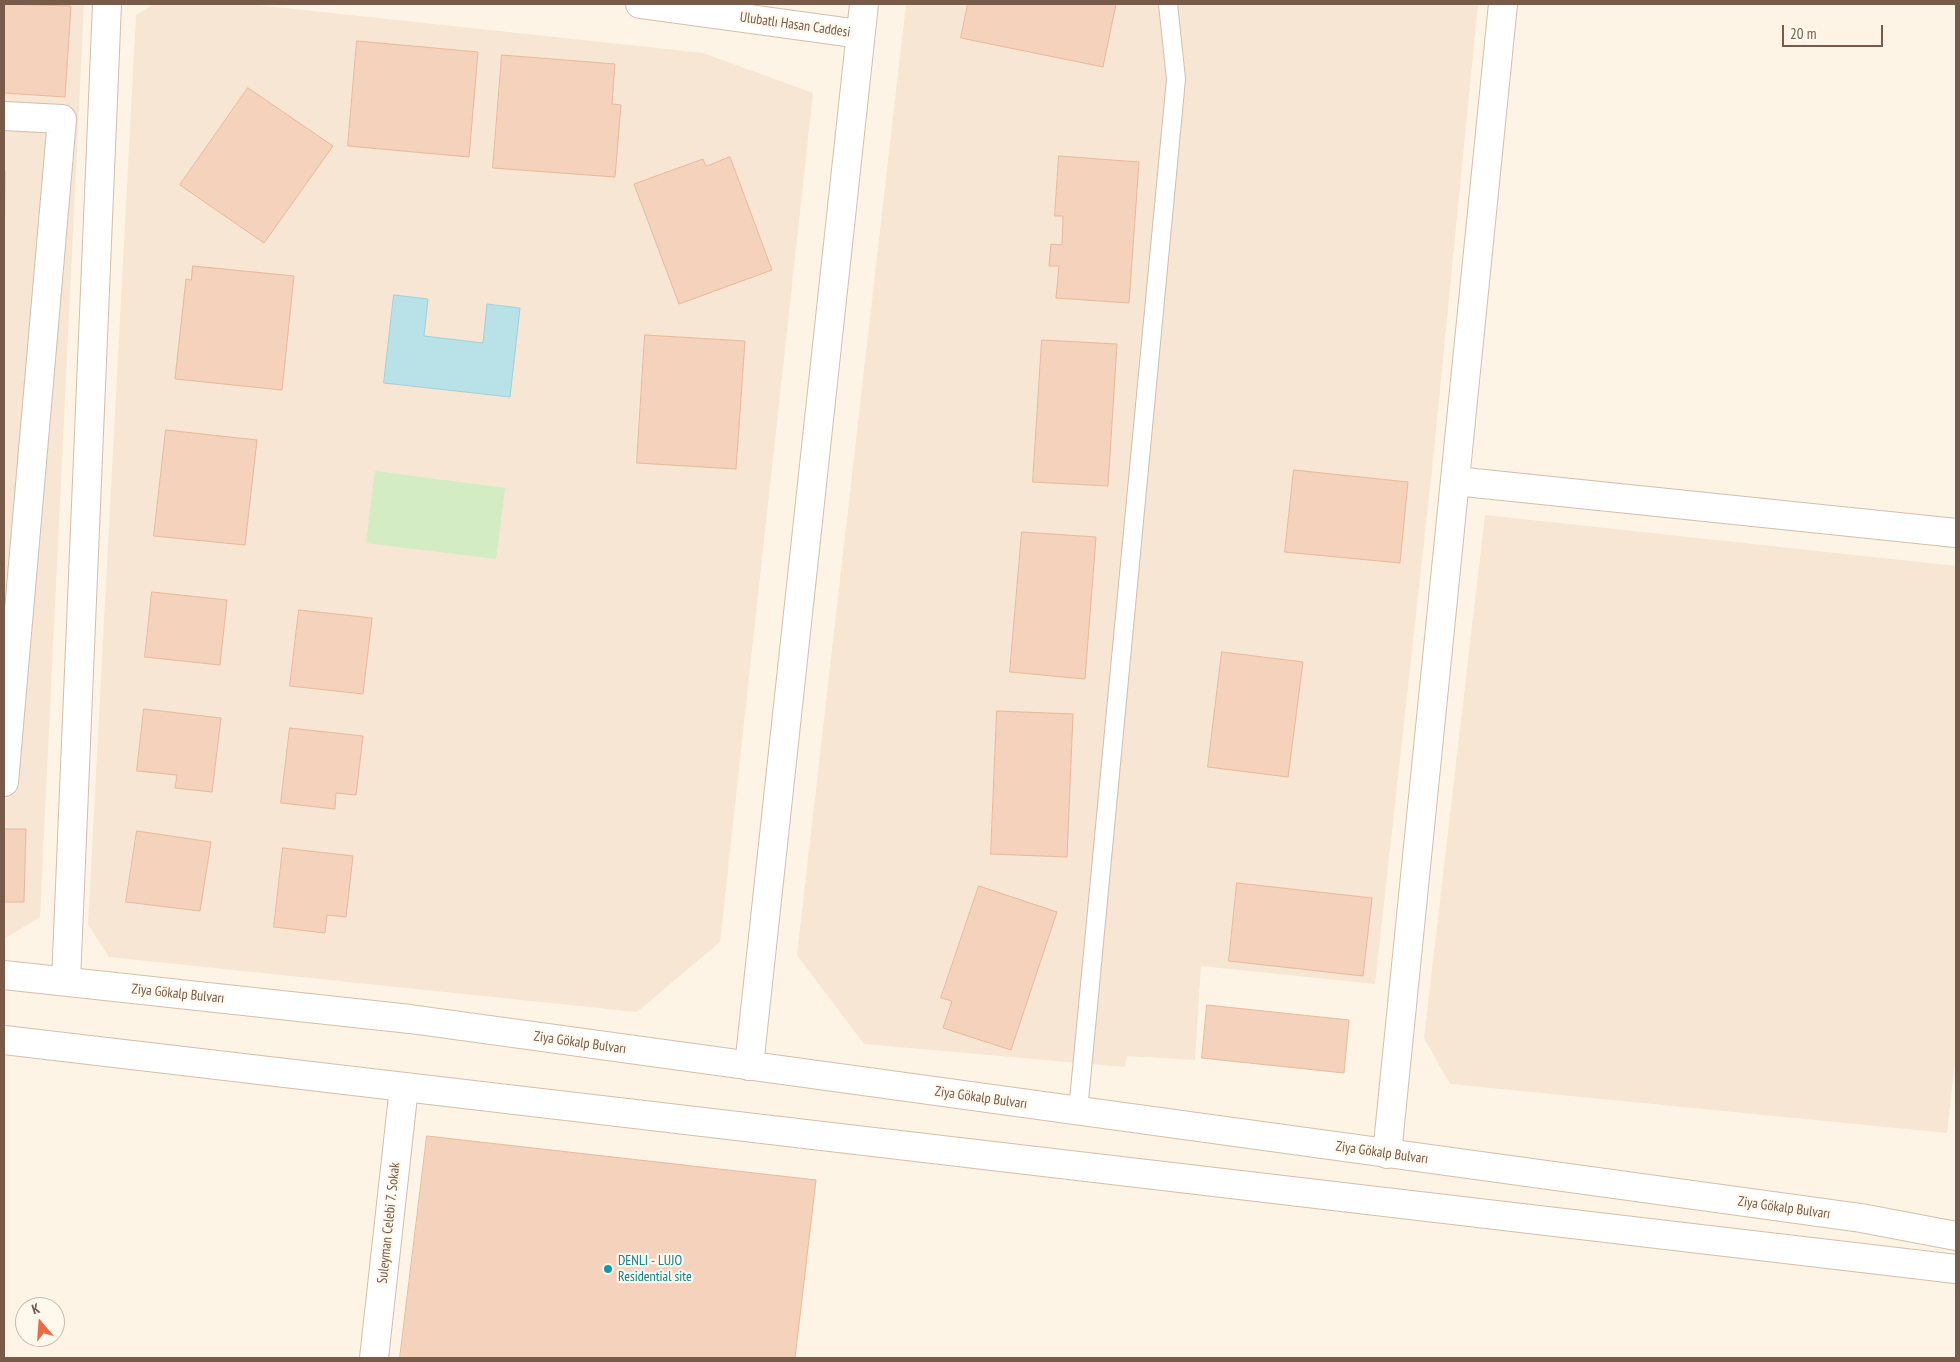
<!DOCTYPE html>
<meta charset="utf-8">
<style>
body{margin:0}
#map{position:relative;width:1960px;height:1362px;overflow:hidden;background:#fdf4e5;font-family:"PT Sans Narrow",sans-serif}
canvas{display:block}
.frame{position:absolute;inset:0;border:5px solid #785a49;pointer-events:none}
.north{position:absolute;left:15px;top:1297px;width:50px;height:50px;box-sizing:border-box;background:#fff8ed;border:1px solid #c9b9ab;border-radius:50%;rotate:342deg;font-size:14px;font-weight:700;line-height:20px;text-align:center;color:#785a49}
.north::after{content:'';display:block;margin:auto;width:18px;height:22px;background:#ed6b44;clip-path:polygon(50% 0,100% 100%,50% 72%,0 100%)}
.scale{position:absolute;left:1782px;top:25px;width:101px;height:22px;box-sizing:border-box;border:2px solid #785a49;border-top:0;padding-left:6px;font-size:15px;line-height:18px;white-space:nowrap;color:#785a49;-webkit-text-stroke:4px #fff8ed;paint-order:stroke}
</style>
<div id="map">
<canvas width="1960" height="1362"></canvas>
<div class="frame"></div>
<div class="north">K</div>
<div class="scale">20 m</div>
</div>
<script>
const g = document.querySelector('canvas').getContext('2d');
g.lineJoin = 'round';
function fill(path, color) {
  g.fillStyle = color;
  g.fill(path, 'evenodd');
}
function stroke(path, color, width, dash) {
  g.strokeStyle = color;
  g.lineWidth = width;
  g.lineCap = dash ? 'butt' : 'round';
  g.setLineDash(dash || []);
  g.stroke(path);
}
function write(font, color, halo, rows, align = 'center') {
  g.font = font + ' "PT Sans Narrow",sans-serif';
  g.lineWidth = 4.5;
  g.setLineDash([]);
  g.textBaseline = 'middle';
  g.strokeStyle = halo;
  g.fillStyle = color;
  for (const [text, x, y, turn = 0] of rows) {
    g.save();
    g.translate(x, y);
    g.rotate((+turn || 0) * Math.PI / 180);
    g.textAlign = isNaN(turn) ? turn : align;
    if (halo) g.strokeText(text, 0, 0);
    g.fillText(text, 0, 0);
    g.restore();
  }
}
fill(new Path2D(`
 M4,4H84L40,917L4,939Z
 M154,4H248L703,53L813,93L720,942L637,1012L109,957L88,925L136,15Z
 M906,4H1478L1433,460L1375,984L1201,966L1195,1060L1127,1056L1125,1067L864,1044L797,955Z
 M1485,515L1956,566V1053L1947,1133L1450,1084L1424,1038Z`), '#f6e6d3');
fill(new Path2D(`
 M375,471L505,488L496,559L366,543Z`), '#d3ecc3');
const water = new Path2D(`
 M394,295L428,299L424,336L483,343L487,304L520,308L510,397L384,383Z`);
fill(water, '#b8e1e8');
stroke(water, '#9ed1db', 1);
const building = new Path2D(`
 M4,4L71,6L65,97L4,93Z
 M968,4H1116L1103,67L961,38Z
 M357,41L478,52L469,157L348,146Z
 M502,55L615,64L612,104L621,105L615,177L493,168Z
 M248,88L333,146L264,243L180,185Z
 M1059,156L1139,162L1129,303L1056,298L1059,266H1049L1051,244L1062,245L1063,216H1055Z
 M730,157L772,270L679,304L634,184L703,159L706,166Z
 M4,171H5L4,273Z
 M193,266L294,276L282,390L175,379L186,279L191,280Z
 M645,335L745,341L736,469L637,463Z
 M1042,340L1117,344L1108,486L1033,482Z
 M166,430L257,440L245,545L154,536Z
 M1294,470L1408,482L1400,563L1285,552Z
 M1022,532L1096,537L1085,679L1010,672Z
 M152,592L227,600L220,665L145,657Z
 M299,610L372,618L363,694L290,686Z
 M1222,652L1303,662L1288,777L1208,767Z
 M144,709L221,718L212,792L175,788L177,775L137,771Z
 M997,711L1073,714L1067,857L991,854Z
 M290,728L363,736L356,795L336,793L335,809L281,803Z
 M4,829H26L24,902H4Z
 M137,831L211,842L200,911L126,902Z
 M283,848L353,856L346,917L327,915L325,933L274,927Z
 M1237,883L1372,898L1363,976L1229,961Z
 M979,886L1057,912L1011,1050L943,1028L952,1001L941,998Z
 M1207,1005L1349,1020L1344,1073L1202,1058Z
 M427,1136L816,1180L795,1358H400Z`);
fill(building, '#f4d2bb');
stroke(building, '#e8b99b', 1);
const lane = new Path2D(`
 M1078,1111L1176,79L1168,4`);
const street = new Path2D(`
 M640,4L860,34
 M4,116L62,119L4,782
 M1455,481L1956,533
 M66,981L107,4
 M749,1066L864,4
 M1387,1154L1503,4
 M374,1358L404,1087`);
const secondary = new Path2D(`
 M4,975L410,1019L1861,1218L1956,1236
 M4,1040L1956,1269`);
stroke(lane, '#d2bead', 20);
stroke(street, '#d2bead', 30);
stroke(secondary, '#d5beab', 30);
stroke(lane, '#fff', 18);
stroke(street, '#fff', 28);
stroke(secondary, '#fff', 28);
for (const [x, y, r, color] of [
 [608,1269,5,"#0f9aa8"]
]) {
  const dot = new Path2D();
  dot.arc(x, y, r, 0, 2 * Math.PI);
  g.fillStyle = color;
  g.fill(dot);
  stroke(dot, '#fff8ed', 2);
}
write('14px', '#785a49', '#fff8ed', [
 ["Ulubatlı Hasan Caddesi",795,25,8],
 ["Ziya Gökalp Bulvarı",178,994,6],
 ["Ziya Gökalp Bulvarı",580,1043,8],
 ["Ziya Gökalp Bulvarı",981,1098,8],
 ["Ziya Gökalp Bulvarı",1382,1153,8],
 ["Ziya Gökalp Bulvarı",1784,1208,8],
 ["Suleyman Celebi 7. Sokak",389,1223,-84]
]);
write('14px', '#0d838f', '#fff8ed', [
 ["DENLI - LUJO",618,1261],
 ["Residential site",618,1277]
], 'left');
</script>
